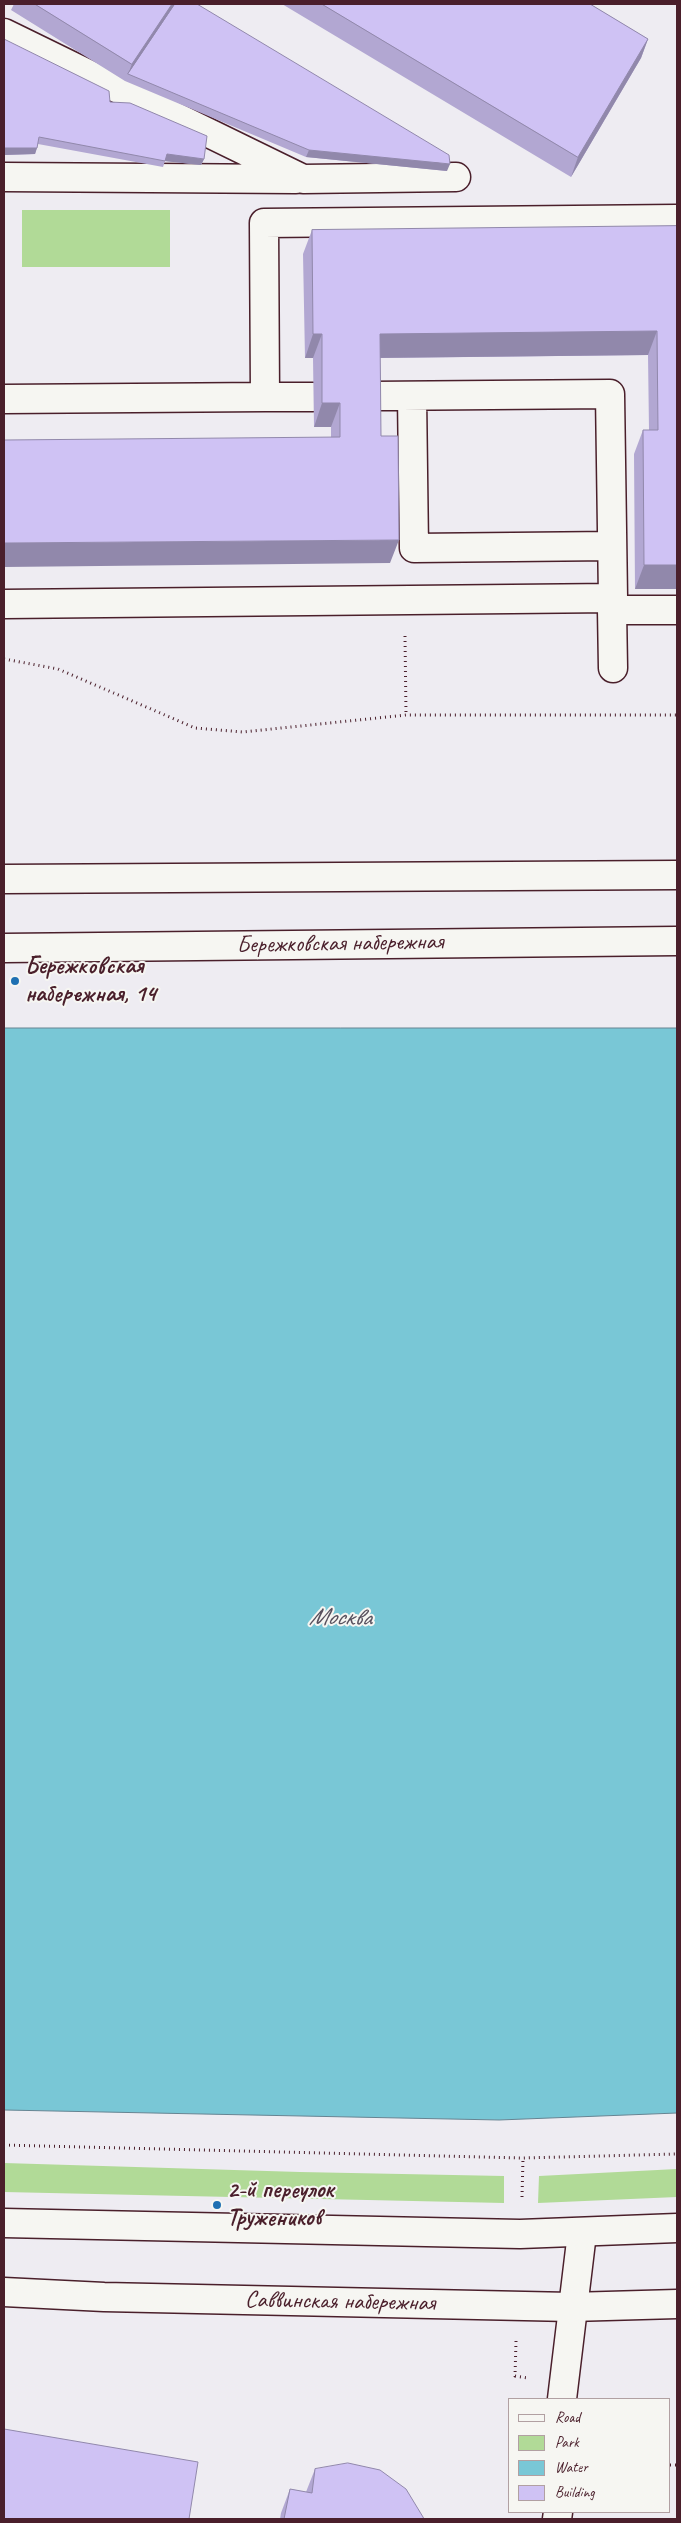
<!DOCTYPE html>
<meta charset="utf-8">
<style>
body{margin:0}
#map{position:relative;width:681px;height:2523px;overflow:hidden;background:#eeecf2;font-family:Caveat,sans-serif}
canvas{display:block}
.frame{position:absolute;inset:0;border:5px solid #4a1f2b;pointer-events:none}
.legend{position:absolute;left:508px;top:2398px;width:162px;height:115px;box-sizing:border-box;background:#f6f6f2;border:1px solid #b1a0a2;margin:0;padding:6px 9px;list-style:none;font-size:15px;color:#4a1f2b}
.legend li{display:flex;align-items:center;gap:10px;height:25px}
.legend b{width:25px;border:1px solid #b1a0a2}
</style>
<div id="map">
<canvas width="681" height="2523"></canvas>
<div class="frame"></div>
<ul class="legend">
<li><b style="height:6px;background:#f6f6f2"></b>Road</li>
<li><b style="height:14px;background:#b1da97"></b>Park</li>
<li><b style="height:14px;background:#79c7d6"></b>Water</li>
<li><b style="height:14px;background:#cfc2f4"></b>Building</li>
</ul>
</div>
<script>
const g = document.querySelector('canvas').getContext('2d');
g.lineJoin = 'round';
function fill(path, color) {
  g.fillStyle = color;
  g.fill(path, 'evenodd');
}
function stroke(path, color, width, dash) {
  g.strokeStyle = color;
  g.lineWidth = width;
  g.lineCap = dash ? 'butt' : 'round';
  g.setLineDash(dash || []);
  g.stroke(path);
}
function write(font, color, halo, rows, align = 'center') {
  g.font = font + ' Caveat,sans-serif';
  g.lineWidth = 4;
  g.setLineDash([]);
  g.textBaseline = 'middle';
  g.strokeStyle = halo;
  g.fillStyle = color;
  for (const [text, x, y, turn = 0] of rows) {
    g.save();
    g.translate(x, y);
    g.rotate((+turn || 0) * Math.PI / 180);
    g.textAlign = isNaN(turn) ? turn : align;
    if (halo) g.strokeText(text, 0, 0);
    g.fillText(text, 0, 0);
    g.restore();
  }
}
fill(new Path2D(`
 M22,210H170V267H22Z
 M4,2163L300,2172L504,2176V2203L4,2192Z
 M677,2169V2197L538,2203L539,2176Z`), '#b1da97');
const water = new Path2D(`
 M4,1028H677V2113L499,2120L4,2110Z`);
fill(water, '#79c7d6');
stroke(water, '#668492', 1);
const minor = new Path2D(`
 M4,33L303,179L456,177
 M4,177L296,179
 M372,396L610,394L613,598
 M412,396L414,548L612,546
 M265,397H313
 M4,399L265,397L264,223L677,219
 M4,604L613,598L612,610H677
 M612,610L613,668
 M562,2399L582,2233
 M557,2519L558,2512`);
const major = new Path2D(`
 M4,879L677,875
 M4,948L677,941
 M4,2223L520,2234L677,2228
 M4,2292L104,2297L571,2307L677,2304`);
stroke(minor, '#4a1f2b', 31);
stroke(major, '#4a1f2b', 31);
stroke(new Path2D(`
 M405,636L406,715
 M4,659L58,669L195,728L243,732L406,715H677
 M4,2145L523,2158L677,2154
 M522,2197L523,2158
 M516,2341L515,2376L528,2378
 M670,2465H677`), '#4a1f2b', 3, [1, 4]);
stroke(minor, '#f6f6f2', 28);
stroke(major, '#f6f6f2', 28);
fill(new Path2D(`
 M14,4H197L447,171L306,157L125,81L11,10Z
 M282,4H590L648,39L641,58L571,177Z
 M110,102L204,159L201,165L165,161L163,167L38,144L35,154L4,155Z
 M677,226V589H635L634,454L643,430H649L648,355L380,358L381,436L390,563L331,437V427H314L313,358H305L303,254L312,230Z
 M315,2469L424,2519H280L281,2513L290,2489L306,2492Z`), '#b2a7d2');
fill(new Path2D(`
 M172,4H177L128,74L132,64Z
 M648,39L641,58L571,177L578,157Z
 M4,148H37L35,154L4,155Z
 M309,150L450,164L447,171L306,157Z
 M167,154L204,159L201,165L164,161Z
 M657,331L648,355L371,358L380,334Z
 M313,334H322L313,358H305Z
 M322,403H340L331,427H314Z
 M399,540L390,563L4,567V543Z
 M644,565H677V589H635Z`), '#9188ab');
const building = new Path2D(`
 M35,4H172L132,64Z
 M175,4H197L449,155L450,164L309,150L128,74Z
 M322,4H590L648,39L578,157Z
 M4,39L109,91L110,102L130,103L207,136L204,159L167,154L165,161L39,137L37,148H4Z
 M677,226V565H644L643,430H658L657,331L380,334L381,436H398L399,540L4,543V440L340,437V403H322V334H313L312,230Z
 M4,2429L198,2462L189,2519H4Z
 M348,2463L380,2470L406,2489L423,2517L424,2519H284L290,2489L312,2493L315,2469Z`);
fill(building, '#cfc2f4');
stroke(building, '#9188ab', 1);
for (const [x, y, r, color] of [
 [15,981,5,"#1f6fb2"],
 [217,2205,5,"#1f6fb2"]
]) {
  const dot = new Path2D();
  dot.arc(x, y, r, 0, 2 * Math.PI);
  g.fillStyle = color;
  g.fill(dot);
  stroke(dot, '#f6f6f2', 2);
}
write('24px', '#4a1f2b', '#f6f6f2', [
 ["Бережковская набережная",340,944,-1],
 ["Саввинская набережная",340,2302,1]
]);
write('bold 24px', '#4a1f2b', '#f6f6f2', [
 ["Бережковская",25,967],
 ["набережная, 14",25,995],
 ["2-й переулок",227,2191],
 ["Тружеников",227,2219]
], 'left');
write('italic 25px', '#58515e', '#f6f6f2', [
 ["Москва",340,1618,1]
]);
</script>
